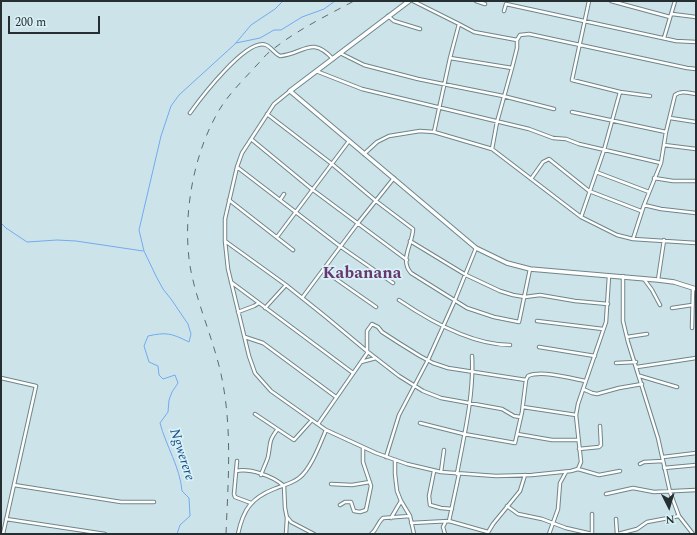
<!DOCTYPE html>
<style>
body{margin:0}
#map{position:relative;width:697px;height:535px;overflow:hidden;background:#cce4e9;font-family:Spectral,serif}
canvas{display:block}
.frame{position:absolute;inset:0;border:2px solid #252e30;pointer-events:none}
.north{position:absolute;left:649px;top:487px;width:40px;height:40px;-webkit-text-stroke:3px #d9f1f6;paint-order:stroke;rotate:175deg;font-size:11px;font-weight:700;line-height:16px;text-align:center;color:#252e30}
.north::after{content:'';display:block;margin:auto;width:14px;height:18px;background:#252e30;clip-path:polygon(50% 0,100% 100%,50% 72%,0 100%)}
.scale{position:absolute;left:8px;top:16px;width:92px;height:18px;box-sizing:border-box;border:2px solid #252e30;border-top:0;padding-left:5px;font-size:12px;line-height:14px;white-space:nowrap;color:#252e30;-webkit-text-stroke:3px #d9f1f6;paint-order:stroke}
</style>
<div id="map">
<canvas width="697" height="535"></canvas>
<div class="frame"></div>
<div class="north">N</div>
<div class="scale">200 m</div>
</div>
<script>
const g = document.querySelector('canvas').getContext('2d');
g.lineJoin = 'round';
function stroke(path, color, width, dash) {
  g.strokeStyle = color;
  g.lineWidth = width;
  g.lineCap = dash ? 'butt' : 'round';
  g.setLineDash(dash || []);
  g.stroke(path);
}
function write(font, color, halo, rows, align = 'center') {
  g.font = font + ' Spectral,serif';
  g.lineWidth = 3.5;
  g.setLineDash([]);
  g.textBaseline = 'middle';
  g.strokeStyle = halo;
  g.fillStyle = color;
  for (const [text, x, y, turn = 0] of rows) {
    g.save();
    g.translate(x, y);
    g.rotate((+turn || 0) * Math.PI / 180);
    g.textAlign = isNaN(turn) ? turn : align;
    if (halo) g.strokeText(text, 0, 0);
    g.fillText(text, 0, 0);
    g.restore();
  }
}
stroke(new Path2D(`
 M236,43L260,38L274,30H281L302,17L324,9L335,1
 M1,223L6,228L27,242L57,240L76,241L143,251
 M177,534L180,525L190,516L189,498L182,491C180,467 166,446 160,423L168,412L169,400L172,392L178,383L175,375L163,379L159,375L158,366L149,362L144,346L148,336C166,332 171,333 189,342L191,334L188,324L171,299L163,289L156,276L144,251L139,230L161,136L171,106L179,95L235,44L251,25L275,9L283,1`), '#72a9f0', 1);
const street = new Path2D(`
 M413,1L459,24L450,58L434,132
 M476,1L485,4
 M589,1L572,80L620,92
 M611,1L670,17
 M504,11L506,4L676,41L696,42
 M672,14L696,17
 M388,16L394,21L420,29
 M459,24L474,32L517,40
 M664,38L675,1
 M340,53L364,65L418,79L503,96L554,109
 M450,58L512,68
 M316,71L362,89L529,129L553,138L566,139L579,144L661,163
 M290,91L274,104L242,153L237,167L225,219V241L228,269L249,356L255,373L271,391L326,430L376,453L407,464L441,472L496,476L532,475L571,471L578,469L581,462L576,415L578,404L606,322L609,276
 M572,112L666,132L661,163L644,205L633,239
 M190,113C200,99 247,37 266,45C271,47 274,53 280,56C304,54 311,35 333,59
 M267,114L332,164L376,201L413,229C413,243 399,260 411,273L467,308L494,317L519,322L530,269
 M670,118L696,122
 M666,132L675,95C681,90 689,93 696,94
 M251,139L313,190L407,260
 M664,145L696,149
 M492,149L497,122L512,68L517,48V40L520,35L529,34L687,68L696,69
 M364,154L377,142L389,136L420,131L434,132L492,149L581,217L617,235L633,239L696,243
 M237,167L280,200L284,194
 M596,172L649,192
 M654,178L673,181H696
 M531,179L543,162L549,159L589,191L641,211
 M229,200L293,250
 M280,200L341,247L393,283
 M644,205L661,209L696,213
 M581,217L604,150L620,92L650,96
 M277,237L349,141
 M225,241L286,285L326,317L368,352L399,376L423,391L441,398L502,409L514,416L521,417
 M410,241L466,275L500,291L513,295L525,297L540,295L575,301L608,304
 M323,270L376,307
 M623,276V321L628,342L658,438L670,492L679,516L693,534
 M644,279L652,290L660,305
 M658,280L664,240
 M231,282L353,373
 M302,298L358,223L394,178
 M399,300C430,321 472,345 510,345
 M265,308L286,285
 M672,308L692,305
 M238,312L254,306L259,303
 M537,321L603,329
 M692,328L693,288
 M245,337L263,343L336,397
 M627,337L647,334
 M539,347L595,356
 M367,352V331L372,324L378,327L382,332L399,343L420,356L433,363L448,368L526,380L528,376C542,370 570,378 585,381
 M361,362L376,358
 M616,363L636,362
 M637,367L696,358
 M640,376L677,387
 M1,378L36,386L3,534
 M583,389L592,393L597,394L619,388L642,384
 M523,407L576,415
 M255,414L294,440L312,420
 M420,423L464,434L515,443L522,412L526,380
 M318,424L368,352
 M517,434L552,440H578
 M579,449L599,447L601,445L600,426
 M386,457L399,415L428,360L455,300L476,248
 M663,457L696,453
 M395,460V474L397,491L401,501L410,516L414,534
 M237,461L234,494L235,497L251,503
 M640,464L644,462L663,461
 M664,468L696,465
 M578,469L599,475L620,471
 M236,471C250,468 273,476 284,486L285,508L287,518L286,534
 M434,471L429,496L430,505L441,508L452,509
 M441,472L444,450
 M457,474C464,435 474,396 472,356
 M261,475C263,469 267,461 268,457C271,443 268,442 277,430
 M331,484L352,485L370,482
 M14,485L121,502H154
 M606,494L633,488L654,492L696,490
 M340,505L345,502H351L354,511L360,512L366,510L371,486L363,462V447
 M507,506L518,514L542,519L566,528L592,534
 M288,518L291,522L314,534
 M391,518L401,501
 M6,519L105,534
 M616,519L617,534
 M449,521L459,474
 M411,523L449,521L488,532
 M238,534C243,510 251,498 274,489C283,485 291,484 299,478C311,469 320,444 326,430
 M371,534C377,530 377,523 383,518L410,516
 M445,534L443,527L446,521
 M487,534L493,524L520,491L525,475
 M549,534L558,509L560,483L566,472
 M592,534V514
 M618,534L637,529L647,522L679,516`);
const secondary = new Path2D(`
 M409,1L290,91L476,248L507,263L530,269L658,280L674,282L696,289`);
stroke(street, '#6f8589', 4.5);
stroke(secondary, '#6f8589', 5.5);
stroke(street, '#fff', 2.5);
stroke(secondary, '#fff', 3.5);
stroke(new Path2D(`
 M226,534C228,484 232,434 223,384C216,344 197,306 190,266C182,214 194,148 223,104C232,91 244,79 255,67C261,61 266,54 272,50C297,30 326,16 354,1`), '#5c6a6d', 1, [7, 7]);
write('italic 14px', '#124887', '#d9f1f6', [
 ["Ngwerere",181,455,72]
]);
write('bold 17px', '#67396e', '#d9f1f6', [
 ["Kabanana",362,275]
]);
</script>
